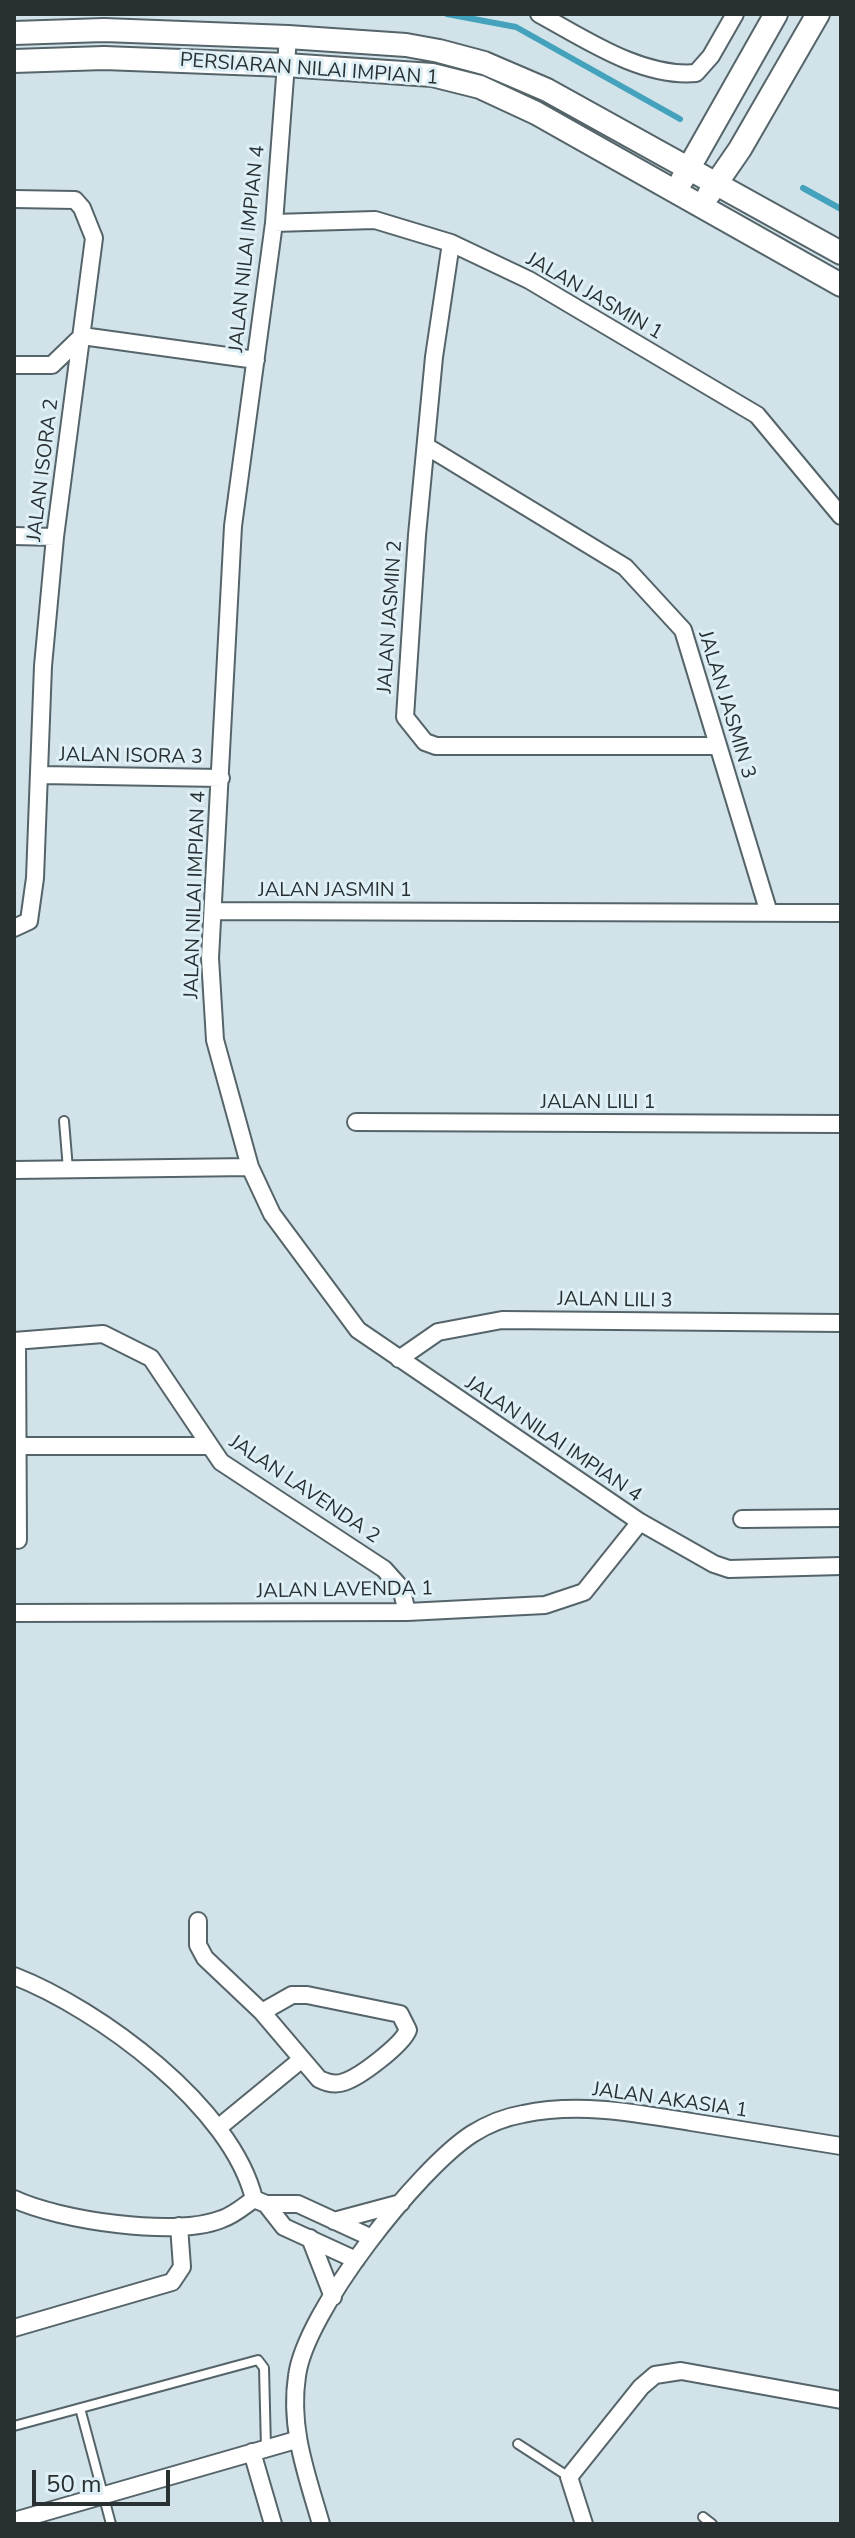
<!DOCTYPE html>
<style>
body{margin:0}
#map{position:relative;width:855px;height:2538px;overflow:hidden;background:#d1e3e9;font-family:"Nunito Sans",sans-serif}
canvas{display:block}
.frame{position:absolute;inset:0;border:16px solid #293032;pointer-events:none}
.scale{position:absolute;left:32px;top:2470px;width:138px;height:36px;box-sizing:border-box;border:4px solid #293032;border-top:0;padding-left:10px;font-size:24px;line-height:28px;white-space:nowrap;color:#293032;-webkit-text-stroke:6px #def0f6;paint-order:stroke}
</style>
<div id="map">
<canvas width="855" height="2538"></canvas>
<div class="frame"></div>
<div class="scale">50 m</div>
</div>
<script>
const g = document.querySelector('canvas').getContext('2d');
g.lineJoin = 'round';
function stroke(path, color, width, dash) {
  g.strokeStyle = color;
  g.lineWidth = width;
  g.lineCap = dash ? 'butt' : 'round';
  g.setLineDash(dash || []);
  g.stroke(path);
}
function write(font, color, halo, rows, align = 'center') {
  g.font = font + ' "Nunito Sans",sans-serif';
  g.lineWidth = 6;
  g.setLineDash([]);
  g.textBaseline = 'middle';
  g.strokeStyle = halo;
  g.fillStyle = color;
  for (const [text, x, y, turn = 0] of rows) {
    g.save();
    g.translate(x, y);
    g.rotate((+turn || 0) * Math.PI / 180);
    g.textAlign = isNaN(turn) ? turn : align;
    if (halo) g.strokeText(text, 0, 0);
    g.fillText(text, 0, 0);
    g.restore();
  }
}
stroke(new Path2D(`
 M447,14L516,27L680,119
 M803,188L841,209`), '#44a2bd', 6);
const service = new Path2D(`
 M64,1121L68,1169
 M80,2408L111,2524
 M14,2426L258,2360L264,2368L266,2448
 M518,2444L569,2477
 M703,2517L712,2524`);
const minor = new Path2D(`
 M539,14C585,39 642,78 696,73L711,56L735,14
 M288,37L274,223L233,526L210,958L215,1040L250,1167L272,1214L358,1330L640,1522L714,1564L729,1569L841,1566
 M14,199L75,200L82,208L94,238L55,537L43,666L35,878L29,921L14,928
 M274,223L375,220L451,243L529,280L757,415L841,516
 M451,243L434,357L417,535L405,717L425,742L436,746H718
 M14,365H52L82,336L256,360
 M426,446L625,567L683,630L769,913
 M14,536L55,537
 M40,775L221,778
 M213,911L841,913
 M356,1122L841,1124
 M14,1170L250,1167
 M14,1341L103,1334L151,1358L221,1462L384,1569L401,1588L407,1612
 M17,1341L18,1540
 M399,1359L438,1332L502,1320L841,1323
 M18,1446H207
 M742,1519L841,1518
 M14,1613L407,1612L545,1605L584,1592L640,1522
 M198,1921V1945L205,1958L262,2012L319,2079C327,2083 336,2085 344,2082C360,2077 402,2045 408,2030L400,2014L307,1995H292L262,2012
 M14,1976C99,2009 232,2107 254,2199
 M218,2128L302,2059
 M14,2199C58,2220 176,2238 222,2219C234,2215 244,2206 254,2199
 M254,2199L266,2204H298L372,2238
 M266,2204L284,2227L356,2260
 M334,2221L401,2203
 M310,2238L333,2297
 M14,2328L172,2282L182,2267L179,2226
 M252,2452L273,2524
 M14,2521L296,2440
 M321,2524C307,2475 289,2429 297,2376C305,2312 418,2169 472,2134C488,2124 505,2117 523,2114C579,2102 636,2113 691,2122C741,2130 791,2138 841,2146
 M584,2524L569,2477L641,2387L655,2375L681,2371L841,2400`);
const tertiary = new Path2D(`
 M14,33L104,30L288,37L406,45L439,51L484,63L547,90L841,253
 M14,61L104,58L286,65L432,75L480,87L536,113L841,285
 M682,180L776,14
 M709,194L740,149L818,14`);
stroke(service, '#556469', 12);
stroke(minor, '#556469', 20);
stroke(tertiary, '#556469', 26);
stroke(service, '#fff', 8);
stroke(minor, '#fff', 16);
stroke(tertiary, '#fff', 22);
write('20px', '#293032', '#def0f6', [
 ["PERSIARAN NILAI IMPIAN 1",309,70,4],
 ["JALAN NILAI IMPIAN 4",248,249,-84],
 ["JALAN JASMIN 1",594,297,30],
 ["JALAN ISORA 2",44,470,-83],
 ["JALAN JASMIN 2",391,617,-86],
 ["JALAN JASMIN 3",726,705,73],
 ["JALAN ISORA 3",131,757,1],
 ["JALAN JASMIN 1",335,891],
 ["JALAN NILAI IMPIAN 4",196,895,-88],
 ["JALAN LILI 1",598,1103],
 ["JALAN LILI 3",615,1301,1],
 ["JALAN NILAI IMPIAN 4",553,1440,34],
 ["JALAN LAVENDA 2",304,1490,34],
 ["JALAN LAVENDA 1",345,1591,-1],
 ["JALAN AKASIA 1",670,2101,8]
]);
</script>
